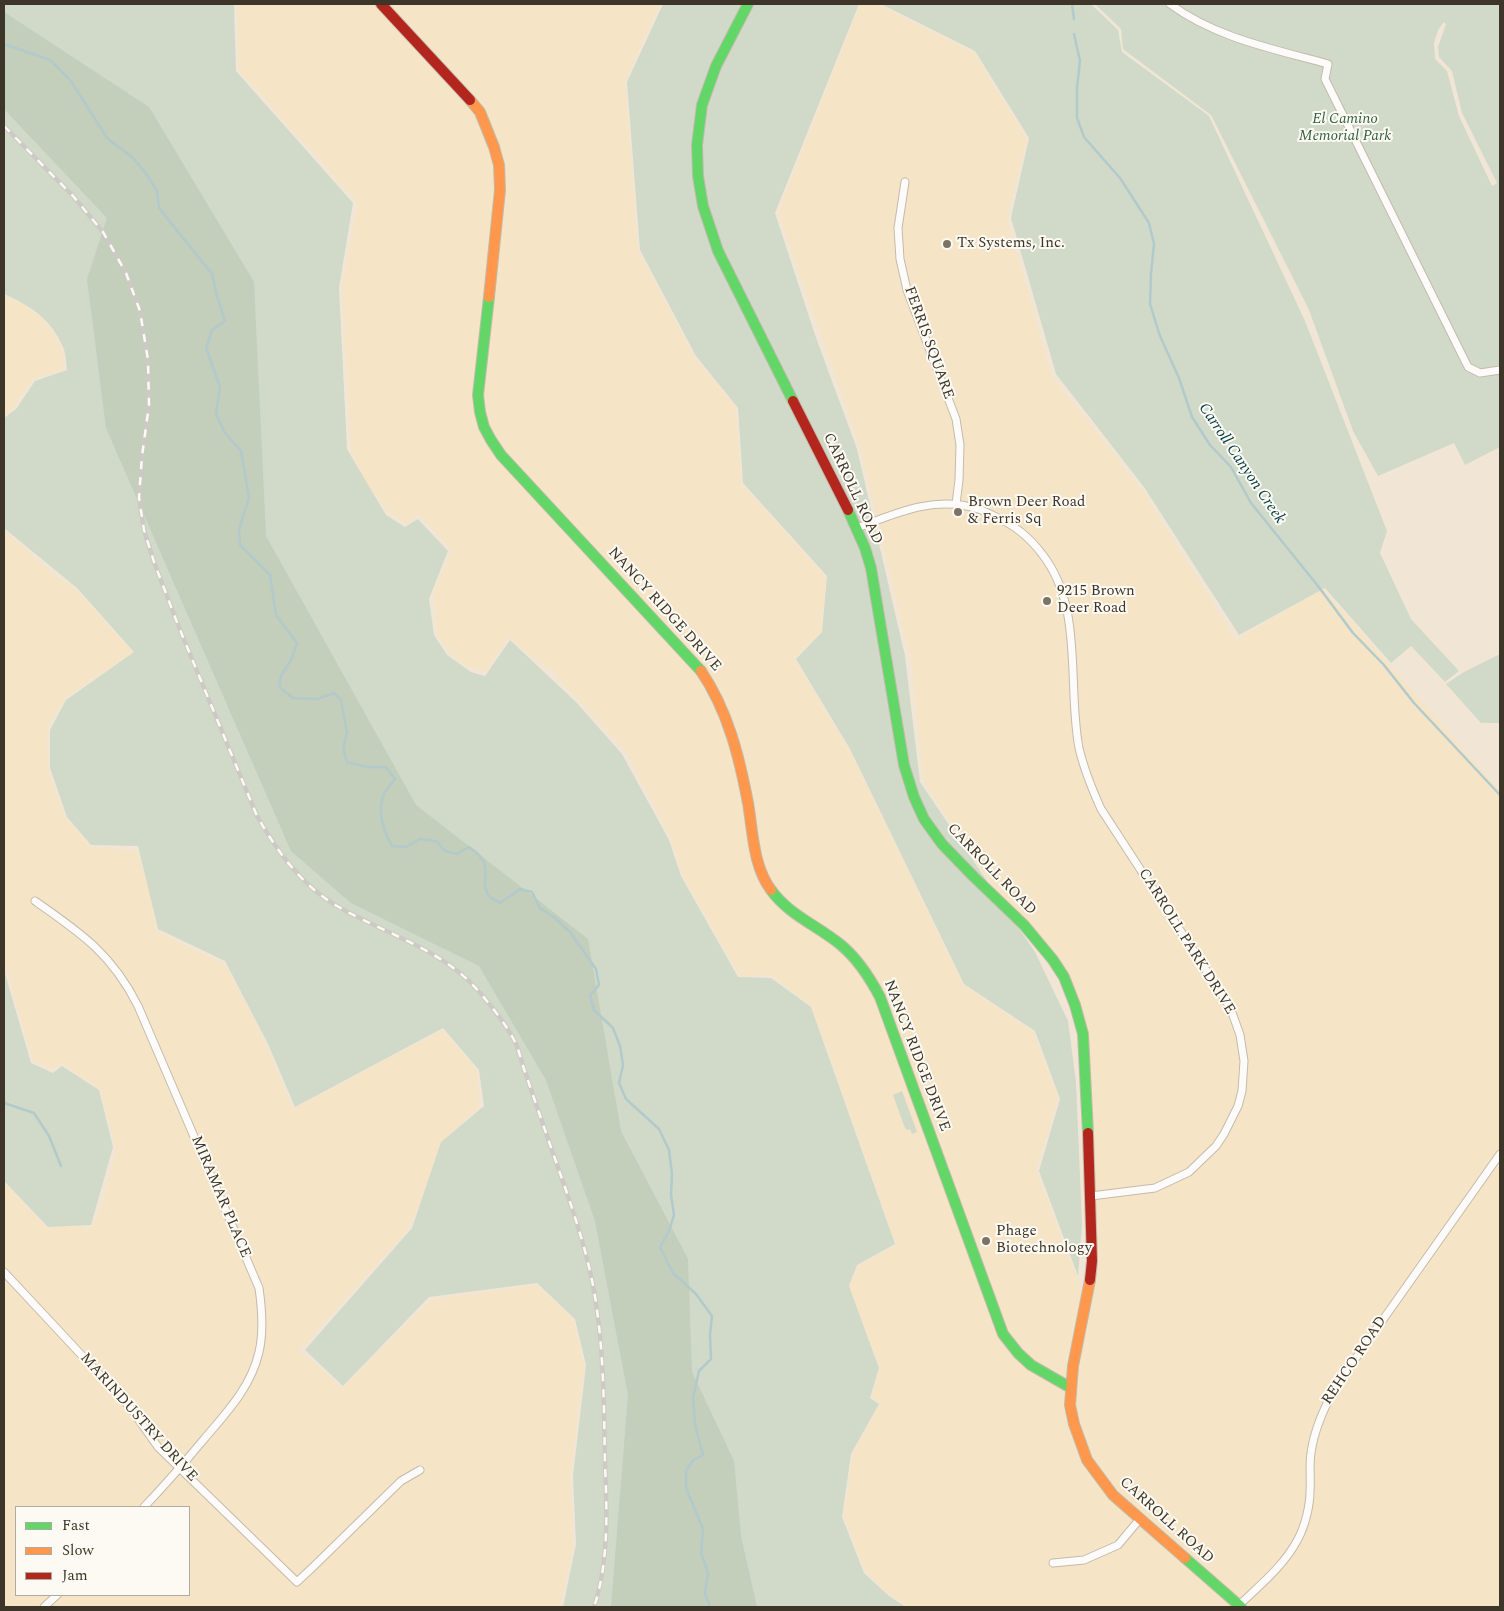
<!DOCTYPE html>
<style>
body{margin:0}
#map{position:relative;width:1504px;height:1611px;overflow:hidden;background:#f1e6d5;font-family:Spectral,serif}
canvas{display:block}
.frame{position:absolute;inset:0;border:5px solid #3c3528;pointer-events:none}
.legend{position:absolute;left:15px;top:1506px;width:175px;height:90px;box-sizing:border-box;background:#fdfaf3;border:1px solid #b0aba2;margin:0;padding:6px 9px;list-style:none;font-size:15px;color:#3c3528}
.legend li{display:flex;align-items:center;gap:10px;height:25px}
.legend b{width:25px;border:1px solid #b0aba2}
</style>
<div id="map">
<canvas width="1504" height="1611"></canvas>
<div class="frame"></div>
<ul class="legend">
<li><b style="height:6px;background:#63d668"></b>Fast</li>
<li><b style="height:6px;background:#ff974d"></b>Slow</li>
<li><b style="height:6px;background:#b3261e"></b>Jam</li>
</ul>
</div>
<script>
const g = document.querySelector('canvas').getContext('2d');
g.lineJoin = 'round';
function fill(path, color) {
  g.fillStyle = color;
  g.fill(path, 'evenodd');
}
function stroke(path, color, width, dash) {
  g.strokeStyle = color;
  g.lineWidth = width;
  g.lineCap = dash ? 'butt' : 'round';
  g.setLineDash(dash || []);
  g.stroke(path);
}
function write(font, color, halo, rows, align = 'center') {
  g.font = font + ' Spectral,serif';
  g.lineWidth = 4;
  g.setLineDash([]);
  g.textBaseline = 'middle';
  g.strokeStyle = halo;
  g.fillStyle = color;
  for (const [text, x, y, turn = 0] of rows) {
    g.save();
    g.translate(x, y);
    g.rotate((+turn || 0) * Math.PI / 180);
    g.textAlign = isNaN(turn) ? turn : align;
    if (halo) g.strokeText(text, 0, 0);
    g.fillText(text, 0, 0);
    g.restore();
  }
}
fill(new Path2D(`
 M237,4H660L625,81L638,251L695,358L736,408L741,484L826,577L821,632L794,658L851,753L963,985L1033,1032L1058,1098L1036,1171L1089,1310L1091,1109L1081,1005L972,857L923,779L912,666L860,447L778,213L860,4H877L974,53L1027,139L1007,218L1052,376L1142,490L1236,640L1323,589L1500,791V1607H909L886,1592L865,1572L844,1517L853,1454L880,1404L872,1397L880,1368L849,1286L859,1265L896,1245L812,1006L771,975L740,976L683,876L671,838L626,751L551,670L519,647L510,635L486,672L466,666L449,652L437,635L434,591L452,551L419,514L407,524L390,513L366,482L351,451L342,287L358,203L239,70Z
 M4,296L23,304L46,322L62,348L64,369L33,379L12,409L4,416Z
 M4,530L50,572L76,590L133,652L65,698L47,727L48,770L65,817L90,847L137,851L150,895L156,931L225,965L257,1025L293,1109L443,1030L477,1071L480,1107L441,1142L420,1202L408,1229L299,1350L342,1388L431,1300L537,1285L573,1319L584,1365L570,1476L573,1546L560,1607H4V1183L48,1229L66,1226L92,1228L105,1195L116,1148L100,1088L61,1063L51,1069L33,1060L4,961ZM16,1507H189V1595H16Z`), '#f5e4c6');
fill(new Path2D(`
 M4,4H234L236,71L353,203L339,288L347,449L386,515L405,527L418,519L448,551L429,599L434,635L447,655L471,672L485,676L510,640L576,702L622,754L669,840L681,876L738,977L771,978L811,1007L895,1244L857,1265L849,1286L879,1368L870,1398L879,1404L851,1454L842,1517L864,1573L889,1596L906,1607H563L576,1544L573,1476L586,1365L575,1319L537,1283L429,1297L343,1386L305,1350L412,1228L441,1142L484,1106L479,1070L443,1028L295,1107L268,1044L225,961L158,929L138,846L91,845L67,817L50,768V730L66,700L134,652L77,588L4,528V418L16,409L35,381L67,370C66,363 66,354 63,347C51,319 31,306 4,294Z
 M663,4H859L775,213L815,335L857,449L905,656L920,782L1035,952L1068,1021L1076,1082L1082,1225L1078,1276L1039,1171L1060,1099L1035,1031L964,984L850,749L796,659L822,632L827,576L743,483L738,408L696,356L640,250L627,82Z
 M881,4H1091L1118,30L1122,52L1209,116L1305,321L1387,531L1380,553L1411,619L1459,671L1445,682L1411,646L1391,663L1325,588L1239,635L1144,487L1056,374L1011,218L1029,138L975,51Z
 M1095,4H1500V447L1465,465L1454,443L1378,476L1353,431L1309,310L1211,115L1123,49L1121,29ZM1444,22L1446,24L1438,47L1439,57L1452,71L1462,113L1497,183L1492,186L1459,116L1447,71L1435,59L1434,43L1438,30Z
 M1500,654V723H1481L1446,684L1464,672Z
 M4,970L31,1063L53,1073L62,1066L99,1090L113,1147L91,1225L48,1227L4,1181Z
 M902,1091L917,1132L912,1134L910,1129L907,1130L905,1128L893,1095Z`), '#d1dac8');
fill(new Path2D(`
 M4,12L149,107L254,282L266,536L416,805L588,939L621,1131L688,1259L692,1372L734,1461L741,1536L757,1607H611L628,1395L595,1221L546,1080L479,966L351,903L291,851L106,428L87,279L107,218L4,109Z`), '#c3cebb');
stroke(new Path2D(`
 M1072,4L1074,19
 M1074,34L1080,61L1077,88V118L1084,137L1120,178L1149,223L1154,244L1151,274L1150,304L1160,336L1179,378L1192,417L1210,445L1231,467L1251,503L1318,586L1353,633L1384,665L1414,703L1500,795
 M4,44L50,60L70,80L108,139L132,157L147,175L157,191L159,208L212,274L217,296L225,321L212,330L206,348L220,387L216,414L225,433L241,451L249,498L239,529L240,545L270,575L276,615L297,643L291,660L281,676L279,687L293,698L317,699L334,693L341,700L347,733L343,749L347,762L367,767H386L395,779C392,783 387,788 385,792C376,810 383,830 392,846L406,847L420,839L436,841L445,851L457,854L469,847C499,866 476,880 490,897C492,899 497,901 500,903L520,889L532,892L540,908L555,918L570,932L596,969L599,985L590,996L594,1010L613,1028L620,1046L623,1065L619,1083L626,1099L659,1129L669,1150L672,1174L671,1195L674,1215L669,1231L660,1247L673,1273L696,1294L712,1316L710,1335L711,1359L699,1371L693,1398L695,1424L703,1455L693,1460L686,1471V1488L703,1529L701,1553L708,1573L705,1594L710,1607
 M4,1103L34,1113L49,1136L61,1166`), '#b2cacc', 2.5);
const street = new Path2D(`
 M1170,4C1216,38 1274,49 1328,64L1325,79L1468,367L1480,373L1500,370
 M905,182L898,228L900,259L907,290L956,419L960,445L959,480L956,504
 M857,528C896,513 935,495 978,509C985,511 992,515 998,518C1016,526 1030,538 1042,554C1084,607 1067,685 1079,748C1084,770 1092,789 1101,809L1230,1007L1240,1035L1244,1061L1242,1091L1238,1106L1224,1134L1216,1146L1189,1172L1155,1188L1091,1196
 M35,901C81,933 112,954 138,1006L259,1288C262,1309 264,1331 259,1352C251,1387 227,1412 205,1438C185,1462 165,1485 144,1507
 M4,1272L129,1406L158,1447L297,1582L314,1566L401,1481L420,1470
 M1053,1563L1084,1560L1118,1545L1139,1520
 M44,1607L57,1595
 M1237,1607C1259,1586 1284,1566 1298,1539C1305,1526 1310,1506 1310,1491C1311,1478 1309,1466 1311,1453C1314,1430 1324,1409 1334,1389L1500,1154`);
const fast = new Path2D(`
 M748,4L716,66L702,105L697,145L698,176L703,206L718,251L793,401
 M489,297L478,395L480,412L484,427L491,440L501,455L701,671
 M848,510L865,548L871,568L904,765L914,797L924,819L942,844L974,877L1024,925L1053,960L1064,977L1075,1005L1083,1034L1088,1133
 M771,890C789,915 818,926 841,945C858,959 870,978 880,997L1003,1334L1018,1353L1031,1365L1071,1388
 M1185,1558L1241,1607`);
const slow = new Path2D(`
 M470,100L480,112L494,147L499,165L500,190L489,297
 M701,671C728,711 739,756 748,803C753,832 753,866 771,890
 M1090,1280L1073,1366L1070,1405L1074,1424L1087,1460L1113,1495L1185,1558`);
const jam = new Path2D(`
 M381,4L470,100
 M793,401L848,510
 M1088,1133L1092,1261L1090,1280`);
stroke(street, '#c3bbad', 9);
stroke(fast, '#c3bbad', 12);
stroke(slow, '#c3bbad', 12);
stroke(jam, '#c3bbad', 12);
stroke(street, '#fdfbf9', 7);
stroke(fast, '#63d668', 10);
stroke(slow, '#ff974d', 10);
stroke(jam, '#b3261e', 10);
const rail = new Path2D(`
 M4,126L73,196L103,232L126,273L140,311L148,360L149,405L142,456L139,498L144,530L154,562L178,625L257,816C277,851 301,885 337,906C381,932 433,946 470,982C484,996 507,1025 515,1042C519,1050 521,1060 524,1069C531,1089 538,1110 545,1130C565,1189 589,1248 597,1310C604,1361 604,1412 605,1464C607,1511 609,1562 594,1607`);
stroke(rail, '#cdcac6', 4.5);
stroke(rail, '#fdfaf3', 2.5, [8]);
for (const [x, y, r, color] of [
 [947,244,5,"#7b7365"],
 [958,512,5,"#7b7365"],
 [1047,601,5,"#7b7365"],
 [986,1241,5,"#7b7365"]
]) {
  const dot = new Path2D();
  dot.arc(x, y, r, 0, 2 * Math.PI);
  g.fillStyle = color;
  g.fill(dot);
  stroke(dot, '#fdfaf3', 2);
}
write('italic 15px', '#316040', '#fdfaf3', [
 ["El Camino",1345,120],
 ["Memorial Park",1345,137]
]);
write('15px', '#3c3528', '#fdfaf3', [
 ["Tx Systems, Inc.",957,244],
 ["Brown Deer Road",968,503],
 ["& Ferris Sq",968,520],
 ["9215 Brown",1057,592],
 ["Deer Road",1057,609],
 ["Phage",996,1232],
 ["Biotechnology",996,1249]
], 'left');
write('15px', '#3c3528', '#fdfaf3', [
 ["FERRIS SQUARE",928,343,70],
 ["CARROLL ROAD",852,489,65],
 ["NANCY RIDGE DRIVE",664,610,48],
 ["CARROLL ROAD",991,870,46],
 ["CARROLL PARK DRIVE",1186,942,58],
 ["NANCY RIDGE DRIVE",916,1056,69],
 ["MIRAMAR PLACE",220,1197,67],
 ["REHCO ROAD",1355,1361,-56],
 ["MARINDUSTRY DRIVE",138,1418,48],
 ["CARROLL ROAD",1166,1521,42]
]);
write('italic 16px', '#003c47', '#fdfaf3', [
 ["Carroll Canyon Creek",1241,464,56]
]);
</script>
